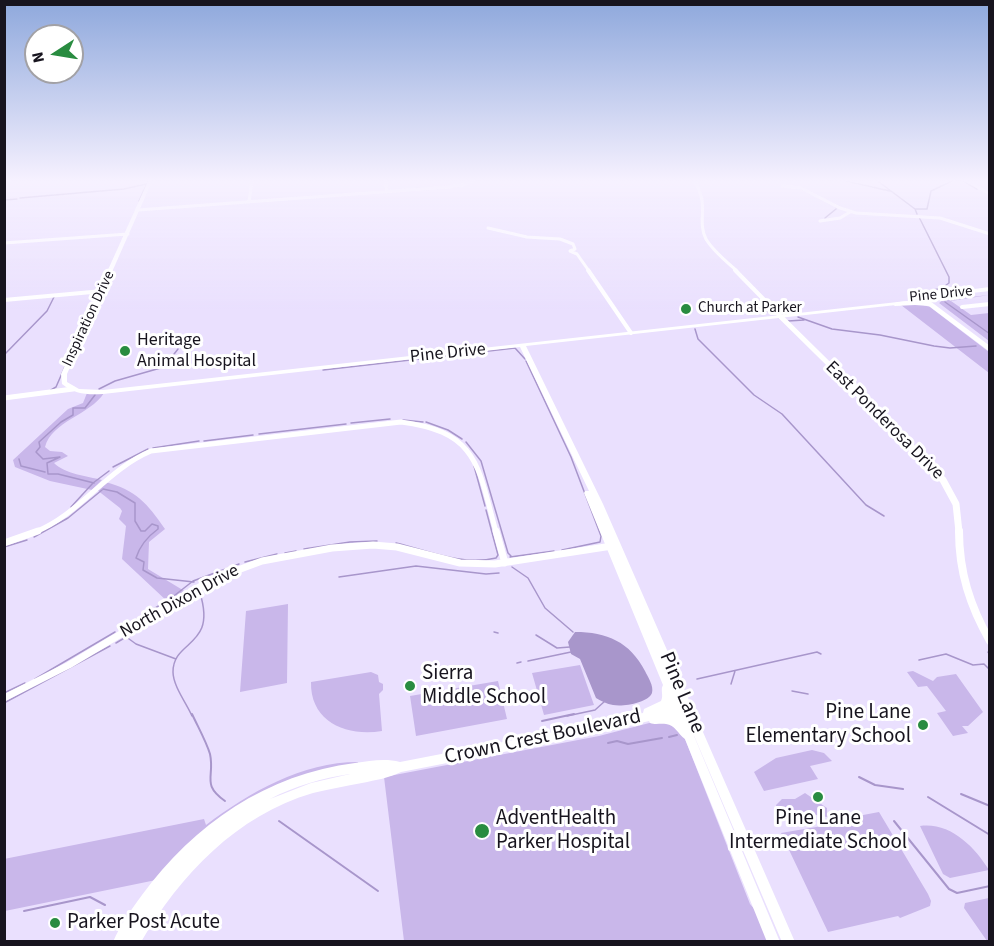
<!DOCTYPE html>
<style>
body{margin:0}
#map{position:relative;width:994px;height:946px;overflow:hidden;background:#eae0fe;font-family:"Source Sans 3",sans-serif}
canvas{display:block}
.frame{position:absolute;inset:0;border:6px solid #17141e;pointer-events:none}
.north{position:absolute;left:24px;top:24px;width:60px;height:60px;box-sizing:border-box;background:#fff;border:2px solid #a2a1a5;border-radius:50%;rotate:258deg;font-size:16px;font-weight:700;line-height:24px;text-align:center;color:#17141e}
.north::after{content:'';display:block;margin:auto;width:21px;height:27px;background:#298c40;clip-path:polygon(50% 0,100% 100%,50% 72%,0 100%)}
</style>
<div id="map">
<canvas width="994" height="946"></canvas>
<div class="frame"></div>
<div class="north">N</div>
</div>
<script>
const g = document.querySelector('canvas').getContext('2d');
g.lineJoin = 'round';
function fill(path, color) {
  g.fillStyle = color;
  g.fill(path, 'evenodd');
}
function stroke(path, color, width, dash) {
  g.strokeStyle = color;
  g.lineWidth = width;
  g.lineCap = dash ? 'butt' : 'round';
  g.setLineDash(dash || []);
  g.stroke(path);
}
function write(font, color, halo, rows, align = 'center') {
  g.font = font + ' "Source Sans 3",sans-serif';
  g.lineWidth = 6;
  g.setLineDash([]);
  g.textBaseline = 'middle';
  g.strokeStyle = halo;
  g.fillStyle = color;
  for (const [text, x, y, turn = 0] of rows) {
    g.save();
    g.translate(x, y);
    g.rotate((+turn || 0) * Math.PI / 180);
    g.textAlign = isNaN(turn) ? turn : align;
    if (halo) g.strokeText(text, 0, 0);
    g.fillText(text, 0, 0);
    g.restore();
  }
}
fill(new Path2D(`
 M989,295L951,301L971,315L989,313V341L939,303L943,300Z
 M901,305H923L930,307L989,352V373Z
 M87,393H104C90,415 52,421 45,447L50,451L62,452L68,456L54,463C65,474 87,476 102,480L92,490L50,481L15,467L13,460L68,409L83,403Z
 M105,482C136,490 147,503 165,529L149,542L148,569L186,592L169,603L122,559L126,526L119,519L122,511L120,508L97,490Z
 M288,604L287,683L240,692L246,611Z
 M580,665L594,705L544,715L532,673Z
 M913,671L933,681L937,677L956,674L983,712L968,726H962L968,733L953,736L937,713L946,711L927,686L918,687L907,672Z
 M371,672L378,675L379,682L383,684V690L379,694L382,731C347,737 310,722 311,682Z
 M498,681L507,719L416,736L410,696Z
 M657,721H666L683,734L750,904L756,911L769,941H404L384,777L599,736Z
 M812,750L824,753L832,761L810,766L818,779L764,791L754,772L776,758Z
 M358,762L357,765L300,777L156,880L5,911L4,859L204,819L206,825C250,792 302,762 358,762Z
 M805,793L827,808V817L805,813L787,819L778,814L776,805L782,799H795Z
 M879,812L928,894L931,901L930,906L900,918L898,916L828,932L781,833L822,826L820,818L826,820L830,816L842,819Z
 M920,826C950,822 974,846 989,870L950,878L943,874Z
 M989,898V941H987L964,908L965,903Z`), '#c9b7ea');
fill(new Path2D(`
 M575,632C607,632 630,642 645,671C648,677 654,686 652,693C648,703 623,707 613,705C607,704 601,701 596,698L580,659L571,654L568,642Z`), '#a896cb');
stroke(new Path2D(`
 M837,179L890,191
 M875,179L915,209L917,214
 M960,179L977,189
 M20,198L124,189L146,184
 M4,200L17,199
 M139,201L149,179
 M915,209H927L931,191L956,179
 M919,217L949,277V283L942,288L930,291L933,293
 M825,218L836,209
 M945,302L990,334
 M755,307L775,314
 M782,314H792
 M798,317L832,329L880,335L934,346L950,348L976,346
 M788,321L804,320
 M695,329L698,339L754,395L782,414L866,505L884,516
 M4,355L47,311L54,297
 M526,361L571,457L601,536L600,542L562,550
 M323,370L515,348L525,359
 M99,389L115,381L164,367L178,349
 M51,390L56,387L70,355
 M403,420L423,422
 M426,422L448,430L462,439
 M351,423L390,419
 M259,434L346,424
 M204,441L253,435
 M466,442L481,461L508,553L511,556
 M153,448L199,441
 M19,459L21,466L45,472
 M474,466L485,506
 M113,467L148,449
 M94,483L58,474H48L47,463L60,457L43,459L36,452L40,447L39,442L61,422L73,415V408H85L95,395
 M103,489L117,492L135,503V521L141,531H145L152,524L158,526V529C147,537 140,545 136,558L144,562L143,570L157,578L194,582
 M71,507L93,483L109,471
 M486,510L498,555L496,558
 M34,537L68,518L102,490
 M396,543C429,551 462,566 496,558
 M4,547L27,540
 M304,549L350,542L377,541
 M285,553L296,551
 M510,557L554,551
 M245,562L277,554
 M512,567L528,578L545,608L573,632
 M339,577L416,566L486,574L499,573
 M124,627L170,599L193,581L239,564
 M494,632L498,633
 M536,635L557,648L570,647
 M125,636L136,644L176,659
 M116,643L126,637
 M988,652L990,655
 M919,660L946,654L973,665L984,664L990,670
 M528,661L571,652
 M517,663L521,662
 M35,679L115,632
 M697,679L817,652L821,654
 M731,684L735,671
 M792,691L808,694
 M4,693L25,683
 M4,703L110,646
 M192,716C187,704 173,686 173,672C173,639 217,648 200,593
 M567,716L595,710L605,701`), '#a896cb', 1.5);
stroke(new Path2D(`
 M192,714C198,727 206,741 210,754C215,777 201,784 225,801
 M542,721L574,714
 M669,737L677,735
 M608,743L617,741L628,744L662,738
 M859,777L875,785L903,789
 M961,794L990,806
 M928,797L990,835
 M279,821L378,891
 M894,821L949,889L957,893L990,886
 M24,911L90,897L105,905`), '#a896cb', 2);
stroke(new Path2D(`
 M385,179L387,192
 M693,179C711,205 696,219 706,239C713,251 727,262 737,271
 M963,179L990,194
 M782,186L801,188L840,208L856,213L940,218L990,234
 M249,202L252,179
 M138,210L449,187L463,185L474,179
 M820,221L840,218L850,212
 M488,228L527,237L560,239L573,244L575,249L570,251L577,254L589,271
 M4,243L128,234`), '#fff', 3);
stroke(new Path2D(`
 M588,270L631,333
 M735,270L781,317
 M4,300L103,291
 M962,307L990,304`), '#fff', 4);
stroke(new Path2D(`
 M4,398L73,389
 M35,532C80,514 106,470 151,451L401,422C479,432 478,467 496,532`), '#fff', 5);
stroke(new Path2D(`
 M496,531L505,563
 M4,543L38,531
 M4,698L69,665L211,580L262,561L332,548L373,545L397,547L460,563L495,564L612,546`), '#fff', 7);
stroke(new Path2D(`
 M4,180L10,179`), '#fff', 4.5);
stroke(new Path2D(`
 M781,317L852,387`), '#fff', 5);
stroke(new Path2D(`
 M850,385L943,480L956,504L959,532`), '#fff', 7);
stroke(new Path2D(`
 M959,531C959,572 970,606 990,641`), '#fff', 8);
fill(new Path2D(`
 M149,179H153L67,374V382L79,389L103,390L925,299L926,300L923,302L526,346L603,504L795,942H782L684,712L780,942H767L685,739C678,734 675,725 666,724C660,723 656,725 650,723L649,721L596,734L401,772C389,778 376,780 362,783C346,786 329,789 313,793C237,815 180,875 141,942H113C120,925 132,909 142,895C194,824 267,774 355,763C370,761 385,758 400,762L596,724L643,713L644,709L661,701C664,695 660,690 663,685L584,493L585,491H589L520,347L103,394C87,395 74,394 62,384L61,374ZM350,774L311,783L270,799C295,786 322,778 350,774Z`), '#fff');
fill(new Path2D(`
 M990,287V291L926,298L990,346V352L929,306L915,305L895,306L892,304C901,300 914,301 925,303L919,298V296Z`), '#fff');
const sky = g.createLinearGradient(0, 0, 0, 311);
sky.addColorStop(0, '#8ea8dc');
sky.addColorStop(0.58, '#f6f1ff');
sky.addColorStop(1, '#f6f1ff00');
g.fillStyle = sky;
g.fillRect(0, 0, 994, 311);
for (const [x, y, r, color] of [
 [686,309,6,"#298c40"],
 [125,351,6,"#298c40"],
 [410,686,6,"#298c40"],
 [923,725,6,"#298c40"],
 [818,797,6,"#298c40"],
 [482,831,8,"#298c40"],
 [55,923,6,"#298c40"]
]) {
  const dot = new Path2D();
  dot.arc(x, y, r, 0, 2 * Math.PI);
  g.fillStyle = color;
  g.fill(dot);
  stroke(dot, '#fff', 2);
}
write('15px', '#17141e', '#fff', [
 ["Pine Drive",941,295,-6],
 ["Inspiration Drive",89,319,-65]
]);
write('15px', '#17141e', '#fff', [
 ["Church at Parker",698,309]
], 'left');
write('18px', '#17141e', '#fff', [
 ["Heritage",137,341],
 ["Animal Hospital",137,362]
], 'left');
write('18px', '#17141e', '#fff', [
 ["Pine Drive",448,354,-6],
 ["East Ponderosa Drive",884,421,45],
 ["North Dixon Drive",180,602,-29]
]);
write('21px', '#17141e', '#fff', [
 ["Sierra",422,674],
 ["Middle School",422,698],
 ["Pine Lane",911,713,"right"],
 ["Elementary School",911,737,"right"],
 ["AdventHealth",496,819],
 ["Parker Hospital",496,843],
 ["Pine Lane",818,819,"center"],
 ["Intermediate School",818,843,"center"],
 ["Parker Post Acute",67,923]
], 'left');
write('21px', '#17141e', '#fff', [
 ["Pine Lane",681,693,67],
 ["Crown Crest Boulevard",543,738,-12]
]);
</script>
